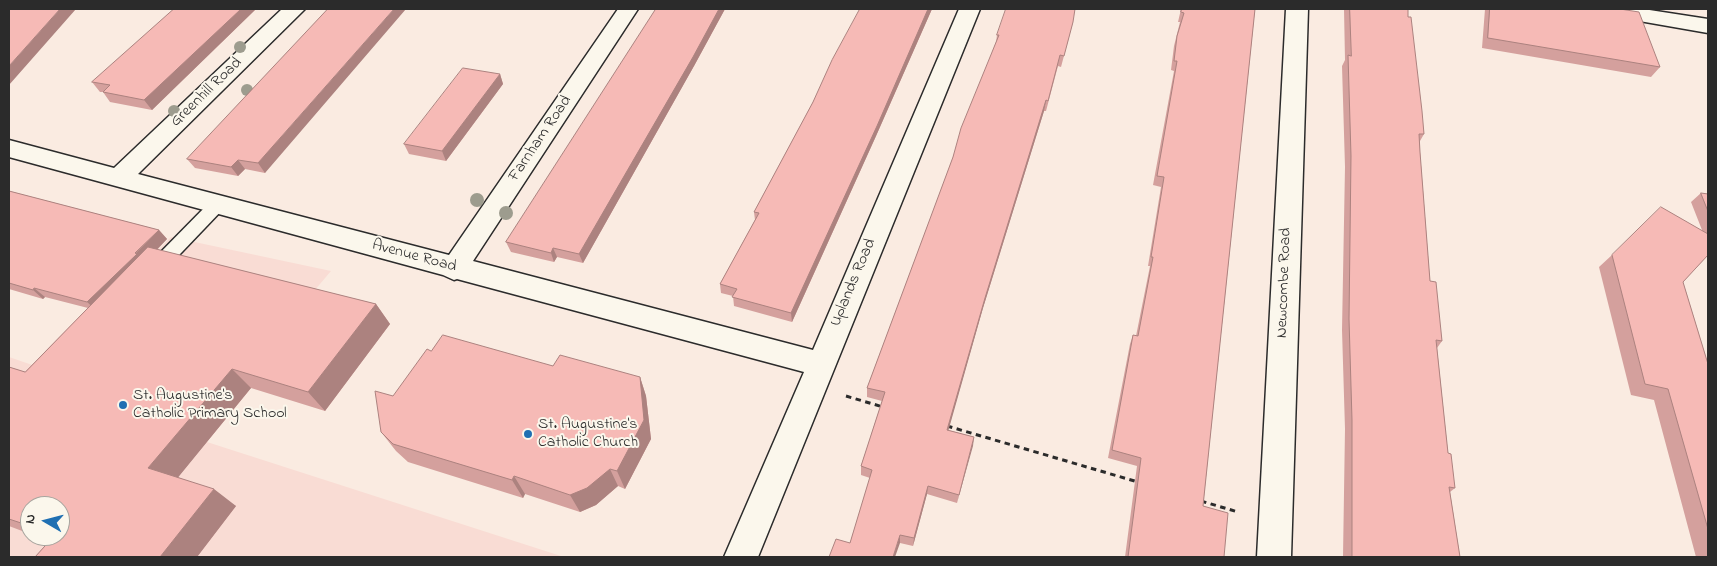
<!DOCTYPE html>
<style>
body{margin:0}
#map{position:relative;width:1717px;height:566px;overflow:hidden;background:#faebe1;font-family:"Indie Flower",sans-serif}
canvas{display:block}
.frame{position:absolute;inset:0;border:10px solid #2b2b2b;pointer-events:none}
.north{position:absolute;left:20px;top:496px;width:50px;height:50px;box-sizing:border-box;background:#fbf7ec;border:1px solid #a8a59f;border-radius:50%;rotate:278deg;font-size:14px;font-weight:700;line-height:20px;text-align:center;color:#2b2b2b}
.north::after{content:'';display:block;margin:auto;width:18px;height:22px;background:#1f6fb2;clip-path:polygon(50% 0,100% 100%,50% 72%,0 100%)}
</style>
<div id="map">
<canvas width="1717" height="566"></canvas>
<div class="frame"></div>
<div class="north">N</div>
</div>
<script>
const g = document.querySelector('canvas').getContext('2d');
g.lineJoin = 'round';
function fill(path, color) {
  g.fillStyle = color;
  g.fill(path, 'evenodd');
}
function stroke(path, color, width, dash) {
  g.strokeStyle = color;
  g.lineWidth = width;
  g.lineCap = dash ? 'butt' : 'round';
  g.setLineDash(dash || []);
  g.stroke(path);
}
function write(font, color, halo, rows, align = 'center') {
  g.font = font + ' "Indie Flower",sans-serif';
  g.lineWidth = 4;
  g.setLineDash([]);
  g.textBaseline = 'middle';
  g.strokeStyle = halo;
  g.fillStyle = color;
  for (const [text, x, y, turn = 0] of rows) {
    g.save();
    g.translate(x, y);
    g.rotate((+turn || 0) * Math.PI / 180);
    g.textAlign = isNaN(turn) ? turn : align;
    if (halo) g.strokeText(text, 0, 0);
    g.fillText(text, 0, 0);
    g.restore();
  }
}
fill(new Path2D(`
 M171,237L331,271L309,297L270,364L207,442L564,557H9V357L41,368ZM30,506H60V536H30Z`), '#f9dcd4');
const service = new Path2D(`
 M219,197L225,199L227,203L225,207L160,275L154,277L148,275L145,270L148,265L213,199Z`);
const minor = new Path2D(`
 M282,9H305L138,174L449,255L618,9H638L473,261L813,350L959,9H980L758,557H724L804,372L457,279L454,280L443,275L9,157V140L114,168Z
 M1286,9H1308L1291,557H1257Z
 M1595,9H1643L1708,19V33L1605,15L1597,14Z`);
stroke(service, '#2b2b2b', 3);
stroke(minor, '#2b2b2b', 3);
stroke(new Path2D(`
 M846,396L883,407
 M947,426L1138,482
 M1201,501L1238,512`), '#2b2b2b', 3, [5.5, 4.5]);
fill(service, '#fbf7ec');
fill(minor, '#fbf7ec');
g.fillStyle = '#9d9c8e';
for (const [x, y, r] of [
 [240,47,6],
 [247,90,6],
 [174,111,6],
 [477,200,7],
 [506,213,7]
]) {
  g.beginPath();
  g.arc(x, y, r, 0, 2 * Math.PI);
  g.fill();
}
fill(new Path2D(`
 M174,9H256L152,110L110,102L103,92H100L92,82Z
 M328,9L265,173L245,169L238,176L195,168L187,159Z
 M656,9H725L694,66L583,263L557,257L554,262L511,252L506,242Z
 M860,9H932L876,136L792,322L734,306L733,296L721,293L720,284L755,220L754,212L813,102Z
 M1181,9H1255L1203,506L1224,557H1125L1137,466L1108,458L1130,344L1133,335L1136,336L1150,266H1148L1161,187L1153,185L1174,71L1171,70L1174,46L1180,22H1178Z
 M1344,9H1408V17L1424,134L1420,141V152L1430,281L1442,341L1437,348L1448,453L1455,488L1450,492L1460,557H1343L1345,429L1342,330L1345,167L1342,66L1345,60Z
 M1485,9H1620L1660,67L1651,77L1482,48Z
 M1073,22L1061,67L1058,66L1046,111H1044L983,308L948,430L974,437L957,503L927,494L913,546L900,543H850L870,478L861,475V466L882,401L867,397V388L996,42L997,35Z
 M500,74L503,84L446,161L409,154L404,144Z
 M9,191L159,230L167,239L157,250L376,304L390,324L325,411L251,388L178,477L236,506L197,557H35L50,540L37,536H60L30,506V534L9,526V367L25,372L88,308L45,297L43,299L9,289Z
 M1701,193L1708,194V255L1683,282L1708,364V557H1696L1654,400L1631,395L1599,267L1612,255L1702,230L1691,202Z
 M431,351L640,377L646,396L651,439L625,489L618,486L596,505L580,512L525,494L523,498L408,462L396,451L381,432Z`), '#d4a09d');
fill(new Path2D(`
 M60,9H76L9,85V66Z
 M241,9H256L152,110L144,100Z
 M394,9H406L265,173L258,163Z
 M719,9H725L694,66L583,263L579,254Z
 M928,9H932L876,136L792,322L791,313Z
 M500,74L503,84L446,161L442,151Z
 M1046,100L1044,111L983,308L946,439L947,430L985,298Z
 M238,160L245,169L238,176L231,167Z
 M159,230L167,239L97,311L87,302Z
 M553,248L557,257L554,262L551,253Z
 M34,288L45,297L43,299L33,290Z
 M376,304L390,324L325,411L308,392Z
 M232,369L251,388L171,486L148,468Z
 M640,377L646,396L651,439L625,489L617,471Z
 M974,437L973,446L957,503L959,495Z
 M610,469L618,486L596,505L580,512L570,495Z
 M514,476L525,494L523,498L512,480Z
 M928,486L927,494L913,546L914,538Z
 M214,489L236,506L197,557H160Z
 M900,535V543L895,557H893Z`), '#ac827f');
const building = new Path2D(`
 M9,9H60L9,66Z
 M174,9H241L144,100L103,92L110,85L92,82Z
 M328,9H394L258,163L238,160L231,167L187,159Z
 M656,9H719L693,57L579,254L553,248L551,253L506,242Z
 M860,9H928L877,126L791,313L732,297L737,289L720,284L759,213L754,212L813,102L832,60Z
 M1006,9H1075L1073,22L1064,56L1060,55L1048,101L1046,100L985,298L947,430L974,437L959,495L928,486L914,538L900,535L893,557H829L836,539L850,543L872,470L861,466L885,392L867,388L953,157L961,128L999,35H997Z
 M1182,9H1255L1203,506L1228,513L1224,557H1128L1141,458L1112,450L1133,335L1138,336L1153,257H1151L1164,177L1157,176L1177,61H1174L1177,36L1184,13L1181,12Z
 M1350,9H1408V17H1411L1422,111L1424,134H1419L1420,152L1430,281L1436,282L1442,341L1436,340L1448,453L1451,454L1455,488L1449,487L1460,557H1352V420L1349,319L1351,156L1348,55L1351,56Z
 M1490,9H1620L1639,12L1660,67L1488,38Z
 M463,68L500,74L442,151L404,144Z
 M9,191L159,230L135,253L137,254L87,302L34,288L33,290L9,283Z
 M1701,193L1708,194V211Z
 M1661,207L1708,234V255L1683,282L1708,364V529L1668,389L1645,384L1612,255Z
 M148,247L376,304L308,392L232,369L148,468L214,489L160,557H35L54,536H60V506H30V526L9,519V367L25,372Z
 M443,335L553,366L560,355L640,377L644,420L617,471L610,469L587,488L570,495L514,476L512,480L393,444L381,432L375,391L393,396L427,349L431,351Z`);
fill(building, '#f6bab6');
stroke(building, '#ac827f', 1);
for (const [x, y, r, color] of [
 [123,405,5,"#1f6fb2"],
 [528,434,5,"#1f6fb2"]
]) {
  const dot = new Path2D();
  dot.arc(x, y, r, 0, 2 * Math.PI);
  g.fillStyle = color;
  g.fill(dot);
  stroke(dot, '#fbf7ec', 2);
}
write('16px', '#2b2b2b', '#fbf7ec', [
 ["Greenhill Road",207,93,-44],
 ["Farnham Road",541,139,-56],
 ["Avenue Road",414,257,15],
 ["Uplands Road",854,283,-67],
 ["Newcombe Road",1285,283,-88]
]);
write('16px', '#2b2b2b', '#fbf7ec', [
 ["St. Augustine's",133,396],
 ["Catholic Primary School",133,414],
 ["St. Augustine's",538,425],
 ["Catholic Church",538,443]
], 'left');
</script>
